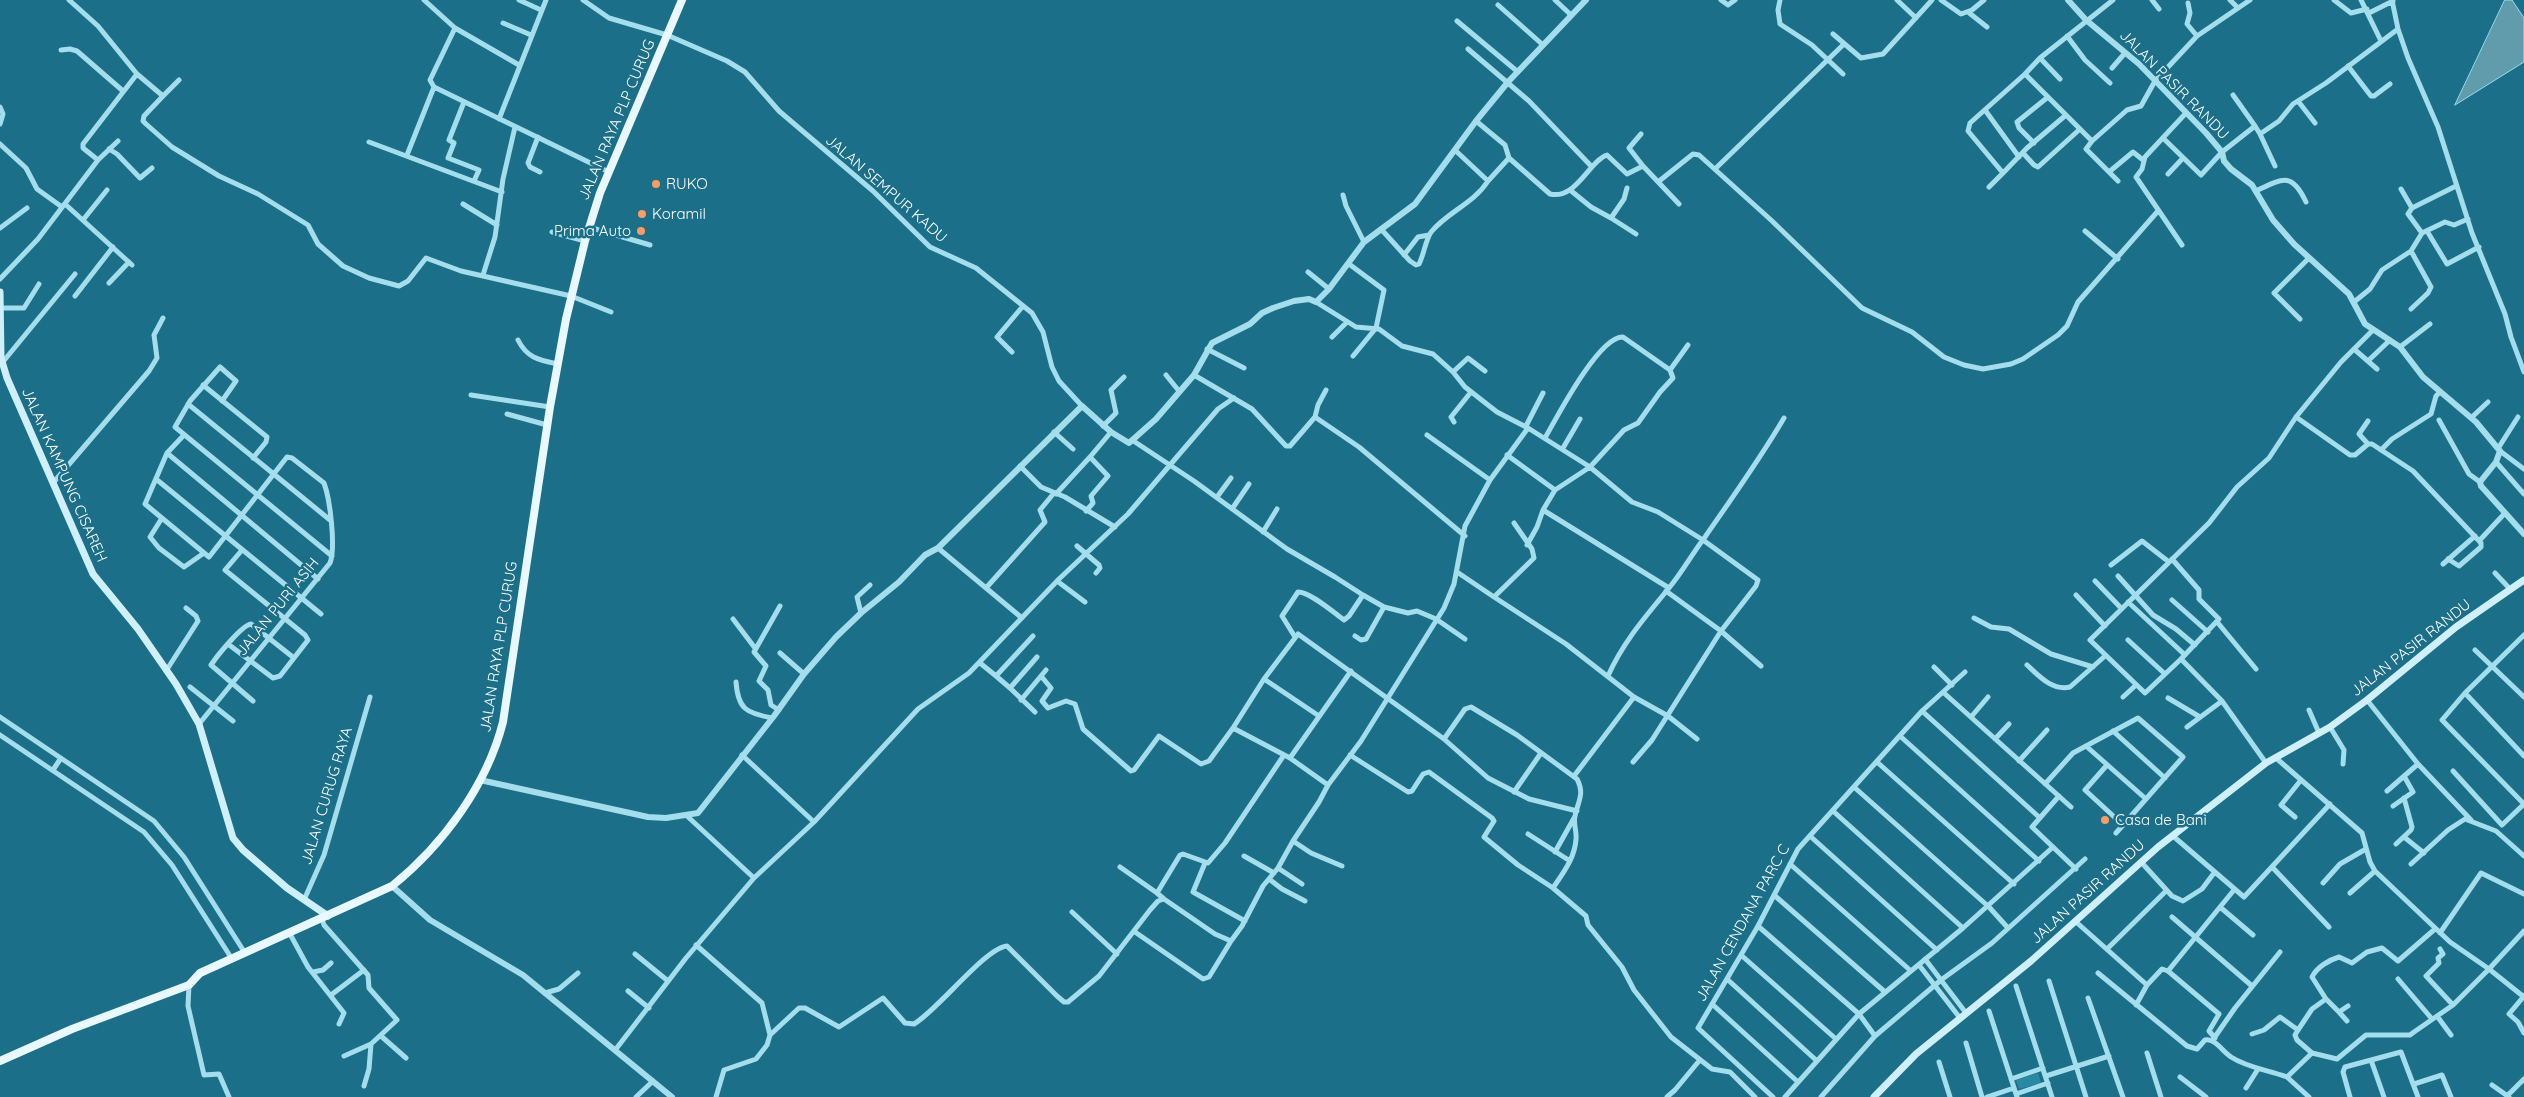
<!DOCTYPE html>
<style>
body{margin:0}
canvas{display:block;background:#1b6f88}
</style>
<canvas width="2524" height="1097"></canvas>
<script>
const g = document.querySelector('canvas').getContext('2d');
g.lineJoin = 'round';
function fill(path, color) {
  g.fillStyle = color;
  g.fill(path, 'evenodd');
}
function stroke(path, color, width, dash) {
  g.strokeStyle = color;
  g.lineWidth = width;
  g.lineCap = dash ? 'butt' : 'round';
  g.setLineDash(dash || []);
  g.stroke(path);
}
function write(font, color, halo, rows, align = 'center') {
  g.font = font + ' Quicksand,sans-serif';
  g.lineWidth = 5;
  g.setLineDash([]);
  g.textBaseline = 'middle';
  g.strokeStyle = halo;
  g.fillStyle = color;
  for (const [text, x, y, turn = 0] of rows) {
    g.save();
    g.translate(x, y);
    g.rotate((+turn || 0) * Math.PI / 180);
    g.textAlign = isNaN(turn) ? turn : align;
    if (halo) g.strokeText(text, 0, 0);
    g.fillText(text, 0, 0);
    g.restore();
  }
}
fill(new Path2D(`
 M2038,1073L2041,1083L2019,1089L2016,1080Z`), '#2789a3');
const water = new Path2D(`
 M2505,0H2512L2524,18V62L2455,105Z`);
fill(water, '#619cad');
stroke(water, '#97ddee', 1);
stroke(new Path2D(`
 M69,0L98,26L137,74
 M424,0L455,28L430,80L434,87L609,172
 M519,0L541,10
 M583,0L609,18L667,35L727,61L745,72L779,111L873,191L930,247L976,268L1032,313L1043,332L1052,367L1059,381L1082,406
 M1555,0L1571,15
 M1721,0L1728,5L1735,0
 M1780,0L1778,10L1780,24L1812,45L1843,74
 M1897,0L1916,18
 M1941,0L1961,14L1972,10L1984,0
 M2152,0L2159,9
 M2230,0L2238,8
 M2334,0L2351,13L2367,9
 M2361,0L2381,41
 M2392,0L2398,29L2408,58L2438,127L2472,233L2505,314L2511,337L2524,372
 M2188,3L2190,13L2187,24L2197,36
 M1498,5L1543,45
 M1968,12L1987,27
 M2369,13L2393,1
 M1457,21L1518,72
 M503,23L531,35
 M455,28L519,65
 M1833,34L1861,58L1883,54L1932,0
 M2067,36L2085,60L2110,83
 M1468,49L1529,101L1592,167
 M61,50L70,49L77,51L123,91
 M2040,58L2060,79
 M2348,66L2371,96H2374L2390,84
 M2112,68L2125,53
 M2025,74L2092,141L2127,110L2141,106L2155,81L2197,36L2250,0
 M2233,95L2255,126
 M163,96L144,116L143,121L146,124L172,147L219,176L258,194L308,225L318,244L343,266L369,278L399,286L408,281L426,258L461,271L571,296L611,312
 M2298,101L2315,123
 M464,102L449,140L454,143L448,158L479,170L474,181
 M0,107L3,114L0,124
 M1985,110L2019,157
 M2066,115L2027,148L2003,173L1968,131L1970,123L2025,74L2040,58L2113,0
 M499,119L546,0
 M1476,121L1505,145L1509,158L1550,194C1576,200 1589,161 1607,155L1627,174L1643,166L1679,204
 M1641,134L1629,148L1643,166
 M2260,134L2275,166
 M538,137L528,163L530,167L540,172
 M2163,138L2201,175L2222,152L2255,126L2260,134L2279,121L2293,104L2326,83L2398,29
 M2092,141L2086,149L2118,181
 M369,142L502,192
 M2034,143L2019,128L2017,122L2048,97
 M0,144L26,168L37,189L62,207
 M109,149L117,154L140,178L152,168
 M2023,153L2034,165L2038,167L2080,129
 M407,155L434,87
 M98,160L83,148V144L137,74L163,96L179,80
 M1715,169L1844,44
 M2109,172L2133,152L2143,160
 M2168,174L2183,158
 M1488,181L1509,158
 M1658,182L1693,154L1699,155L1771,220L1862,308L1912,332L1944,357L1964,365L1983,369L2011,364L2023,359L2058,335L2067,326L2078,302L2158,211
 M1989,187L2003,173
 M2401,189L2412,208L2408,214L2422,233L2445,222L2454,225L2468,219
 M1570,190L1591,207L1611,218L1624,199L1627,188
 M2256,191C2283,178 2292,172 2306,202
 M1343,195L1346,206L1364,242
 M65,204L132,265
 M463,204L497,225
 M2412,208L2456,186
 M1611,218L1636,234
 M83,220L107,190
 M590,225L592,228L650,245
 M0,228L27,208
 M1381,229L1410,261L1416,265L1419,264C1424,255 1426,237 1432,231C1448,212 1474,203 1488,181L1456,151
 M2085,231L2118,259
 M2427,231L2447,264L2479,247
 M552,232L585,241
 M2182,245L2136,177L2142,169L2145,157L2186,113
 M2411,251L2431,287L2428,293L2411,309
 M1404,255L1418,237L1429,235
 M1349,264L1384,290L1376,328L1353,356
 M1308,272L1329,289
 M483,275L495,237L503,179L515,127
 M0,279L38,239L98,160L118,141
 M109,283L129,262
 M75,296L113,247
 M1316,302L1356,327L1379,329L1402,346L1433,354L1453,372L1468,358L1485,371
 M2354,302L2370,289L2382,270L2411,251L2422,233
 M1,308H24L39,284
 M2300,319L2274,293L2308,259
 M1332,337L1347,322
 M518,340C527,358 539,360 558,364
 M2400,347L2430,324
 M1207,349L1244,368
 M2354,349L2377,369
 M1012,352L997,337L1023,306
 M2369,360L2390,340
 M2,363L75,274
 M1166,375L1179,391
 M1194,375L1252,409L1286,446H1290L1315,417
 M203,385L267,437L266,442L253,458
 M1326,390L1318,405L1315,417L1359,447L1465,536
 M471,395L550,407
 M222,401L236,381L220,367L190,401L175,427L332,556
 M188,404L330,520
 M507,414L547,425
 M2296,417L2350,455H2355L2368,444H2372L2413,471L2481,543V547L2459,566L2448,559
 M2471,418L2488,402
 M2439,420L2469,474L2480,482
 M2368,421L2359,434L2368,444
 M1454,422L1451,417L1471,392
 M1103,426L1116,413L1111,390L1124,377
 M1526,426L1543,393
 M1528,428L1590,467L1632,502L1658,512L1703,540L1758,580L1756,586L1721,631L1652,740L1633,762
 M1054,432L1073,449
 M184,435L167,453L318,579
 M1427,435L1490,480
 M1545,438C1557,417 1599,336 1623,337L1670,370L1688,345
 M1132,440L1194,481L1287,549L1335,577L1363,595L1384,607L1408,613L1417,611L1436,619L1465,639
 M2499,447L2518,417
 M1563,448L1580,419
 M2381,450L2392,439L2431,414L2436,396L2440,392
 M2500,451L2524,469
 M167,453L145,504L209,557L287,457L292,458L324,483C330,499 336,547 330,563L199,724
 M1507,455L1555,490
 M2496,462L2524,494
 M1020,466L1041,487L1065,497L1115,527
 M156,479L321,614
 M53,483L149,371L157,358L154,335L163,318
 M1056,494L1090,457
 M1217,497L1231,478
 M1232,509L1249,484
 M1543,510L1555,490L1590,467L1624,430L1638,423L1660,392L1673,378L1670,370
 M1086,511L1093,503L1091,496L1108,476L1090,457L1111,432
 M162,518L150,537L159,548L184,567L204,553
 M1514,523L1532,549L1534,558L1494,597L1566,644L1634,697L1668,716L1697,739
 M1263,532L1277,509
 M2479,541L2505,513
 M1527,545L1537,527L1543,510L1669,588C1646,616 1623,642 1608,676
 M1077,546L1099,565L1100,568L1096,573
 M938,548L1022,618
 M2172,559L2199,590V599L2219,619L2181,659L2222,701L2266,763
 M2443,564L2475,536
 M2111,565L2142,541L2169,562
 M1457,572L1494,597
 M2495,573L2510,589
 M2118,576L2153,615L2176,629L2195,645
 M1057,581L1085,602
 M2095,581L2121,608
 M986,588L1045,522L1040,510L1054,493
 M1669,588C1683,571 1692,554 1705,537C1732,498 1760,459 1784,418
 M1666,591L1721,631L1761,666
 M2076,595L2105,626
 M2172,600L2208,632
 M2128,602L2185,655
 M861,613L857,597L870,585
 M1974,618L1991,627L2009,629L2051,654L2093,667
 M733,619L755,648
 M2218,623L2256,669
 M2524,635L2465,693L2524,756
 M1355,636L1361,640L1366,639L1384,607
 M1295,637L1282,616L1298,592C1310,592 1333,612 1344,620L1349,616L1363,595
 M2128,640L2165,674
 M228,644L273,678L280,676L308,640L305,635L225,570L242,550
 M2475,650L2524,697
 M780,653L804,674
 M2181,659L2145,693L2090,640L2209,523L2237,487L2269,458L2296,417L2341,362L2372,331
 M980,663L996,676L1033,636
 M2027,665C2039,676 2052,691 2070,687L2105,656
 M1934,667L1952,685
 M166,671L198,621L196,616L186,608
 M996,676L1010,688L1037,657
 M1041,676L1051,688L1042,701L1048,708L1066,701L1075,704L1083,729L1131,771L1134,770L1159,736L1201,764L1209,761L1233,728L1290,758L1328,785
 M736,682C738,709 746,713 772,718
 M190,687L233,721
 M1010,688L1035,712
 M1944,693L2071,807
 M2465,693L2442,720L2524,804
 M2123,697L2136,685
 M2168,698L2200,717
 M1021,700L1046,670
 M2367,700L2418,764L2471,820
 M253,701L211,665C217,656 242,625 251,624L294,658
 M779,710L771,705L768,690L759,681L766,666L754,652L780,606
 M2309,710L2319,733
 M1922,711L2040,818
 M1319,716L1264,679L1298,634L1444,739L1465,709L1471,707L1517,735L1577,779C1585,794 1578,801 1575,816C1573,823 1577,832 1576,839C1575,858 1563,873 1553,888L1586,916L1588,925L1622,967L1634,990L1671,1037L1712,1069L1730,1072L1755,1097
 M0,717L154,821L184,857L245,953
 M1971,717L1988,697
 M2187,727L2222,701
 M2330,727L2344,750L2343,764
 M1233,728L1264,679
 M2113,731L2165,778
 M0,735L144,832L172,865L232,959
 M1900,736L2039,861
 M1444,739L1488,778L1529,799L1577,811
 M1995,739L2009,724
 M2086,746L2146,799
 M742,755L814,822L754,878
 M1350,755L1408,792L1412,791L1423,774L1429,772L1492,818L1494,821L1484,837L1518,865L1553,888
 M1290,758L1351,671
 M2276,758L2362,833L2370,862L2375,871L2450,942L2489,969L2524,931
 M2019,761L2047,730
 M1877,762L2014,884
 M2107,765L2085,790L2123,825
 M53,770L61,758
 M2453,771L2502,825L2524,804
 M1574,776L1634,697
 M2045,784L2073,753L2138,718L2183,757L2116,833
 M1854,787L1989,907L2008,928
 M2387,791L2418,764
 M1514,792L1541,753
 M2059,796L2032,827L2076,869
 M2393,806L2413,792L2404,776
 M1833,811L1963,928
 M2295,817L2281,805L2301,780
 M814,822L918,709L969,673L1059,579L1128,514L1218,409L1234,398
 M1528,834L1570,861
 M1810,836L1937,950
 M2173,836L2244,897L2330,804
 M2404,837L2424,853
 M1293,841L1311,853L1342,866
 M2396,844L2411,830L2412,827L2404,798
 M1555,852L1574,818
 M1244,856L1274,873
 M1205,863L1193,892L1245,921
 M2142,863L2172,896L2183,901L2202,889L2214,873
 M1790,864L1911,971
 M2411,864L2448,830L2465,819L2496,831L2524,856
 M1120,867L1157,893
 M1278,868L1302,884
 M2273,868L2329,927
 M1269,879L1282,889L1305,901
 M2323,883L2340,864L2366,849
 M2350,893L2375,871
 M1774,895L1885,992
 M1164,899L1157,893L1180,855L1183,854L1208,863L1225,843L1284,755
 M304,900L324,855L370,697
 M2220,907L2234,890
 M1072,912L1117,954
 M2172,917L2252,986
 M322,919L324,925L368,975L369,988L397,1020L371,1044L344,1056
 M2075,921L2147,985L2136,1005
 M1758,926L1859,1014L1875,1036
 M1135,932L1203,979L1209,977L1231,941
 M2440,933L2481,873L2524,894
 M290,934L308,967L344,1013L339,1024
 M696,945L762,1003L770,1035
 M2107,949L2166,891
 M2440,949L2443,954L2438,958L2439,963L2426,976L2453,1005
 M635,954L668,981
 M1741,955L1836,1039
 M1925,959L1966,1013
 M1919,965L1960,1018
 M2168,971L2219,1014L2209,1031L2215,1038
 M313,972L323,970L331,963
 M2098,973L2187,1046L2197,1049L2205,1040C2215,1038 2222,1051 2231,1057C2248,1068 2268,1070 2287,1077
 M1727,979L1817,1061
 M2398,979L2432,1019
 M2049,981L2086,1097
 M189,985L188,1006L204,1075L219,1074L229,1097
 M2147,985L2162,969L2168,971L2220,907L2253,935
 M2016,986L2052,1097
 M628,991L649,1008
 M545,993L559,989L578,973
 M331,995L364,970
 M2524,996L2509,1014L2518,1022L2524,1033
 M2088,998L2123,1097
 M2326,999L2339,1012L2348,1006
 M1712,1004L1798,1082
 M1989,1011L2017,1097
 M2339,1012L2347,1021
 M2437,1016L2451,1035
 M2298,1030L2312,1009L2326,999L2312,977C2317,967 2329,960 2339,957L2352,963L2367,952L2382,948L2398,961L2435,929
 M2252,1034L2264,1030L2280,1017L2298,1030L2295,1035L2297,1040L2312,1053
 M381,1036L406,1058
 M2212,1041L2235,1008L2280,952
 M1966,1043L1982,1097
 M616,1049L686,958L754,878L687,816
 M2147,1053L2161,1097
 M2371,1060L2384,1097
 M1939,1062L1950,1097
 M2046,1076L2109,1056
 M2180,1077L2206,1097
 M2011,1079L2043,1068
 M2414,1084L2442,1075L2451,1097
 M2492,1085L2509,1097
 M364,1086L369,1069L371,1044
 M2246,1088L2258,1069
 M2016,1094L2048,1083
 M2508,1095L2524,1079
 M636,1097L653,1081
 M716,1097L724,1070L756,1059L767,1045L770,1035L799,1008H805L839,1027L883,998L905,1023L914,1024C938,1010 985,948 1007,946L1057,996L1064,1002H1068L1099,976L1150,910L1158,901L1164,899L1215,934L1231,941L1242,926L1263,886L1278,868L1293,841L1319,802L1328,785L1361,741L1444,608L1454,584L1465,526L1490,480L1528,428L1497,412L1465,387L1453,372
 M1667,1097L1675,1090L1699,1061
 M1773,1097L1698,1028L1758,926L1798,849L1922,711L1965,672
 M1785,1097L1859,1014L1963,928L2053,847
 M1821,1097L1875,1036L1941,980L1992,943L2085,859
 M1987,1097L2014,1088
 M2309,1097L2287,1077L2312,1053L2337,1059L2366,1035H2410L2414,1032L2453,1005L2489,969L2524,997
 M2350,1097L2343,1072L2345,1067L2401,1052L2418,1097`), '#a4ddec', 5);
stroke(new Path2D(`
 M2068,0L2086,20L2139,64L2206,133L2222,152L2224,161L2231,169L2252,185L2273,220L2294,244L2349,294L2365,324L2400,347L2423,377L2476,422L2500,451L2496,462L2480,482L2481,486L2524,534
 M480,780L648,817L666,818L698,813L774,716L804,674L836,637L861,613L899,582L925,555L938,548L1082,406L1111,432L1129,443L1156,419L1194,375L1212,343L1250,324L1262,313L1273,308L1294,301L1309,299L1316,302L1329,289L1364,242L1415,204L1476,121L1508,82L1586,0
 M392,886L430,920L523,975L672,1097`), '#a4ddec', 6);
stroke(new Path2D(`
 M0,292L1,358L7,378L93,574L138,629L176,684L199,724L233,838L243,850L287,888L328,916
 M1874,1097L1916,1054L2031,961L2158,847L2266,763L2330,727L2367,700L2456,627L2524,580`), '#d0f0f9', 7);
stroke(new Path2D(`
 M0,1061L72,1029L189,985L200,973L392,886C443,845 487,785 503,722L550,407L566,319L585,241L600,193L682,0`), '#e9f9ff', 8);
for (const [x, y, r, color] of [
 [656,184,5,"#fe9b60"],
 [642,214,5,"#fe9b60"],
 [641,231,5,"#fe9b60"],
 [2105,820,5,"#fe9b60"]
]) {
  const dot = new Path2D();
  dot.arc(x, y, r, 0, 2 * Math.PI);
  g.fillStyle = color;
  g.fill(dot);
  stroke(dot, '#1b6f88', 2);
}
write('15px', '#fff', '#1b6f88', [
 ["JALAN PASIR RANDU",2174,85,45],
 ["JALAN RAYA PLP CURUG",617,120,-67],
 ["JALAN SEMPUR KADU",886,189,41],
 ["JALAN KAMPUNG CISAREH",64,475,66],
 ["JALAN PURI ASIH",278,607,-51],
 ["JALAN RAYA PLP CURUG",499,647,-81],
 ["JALAN PASIR RANDU",2411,648,-38],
 ["JALAN CURUG RAYA",327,796,-73],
 ["JALAN PASIR RANDU",2088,892,-42],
 ["JALAN CENDANA PARC C",1743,923,-61]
]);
write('15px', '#fff', '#1b6f88', [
 ["RUKO",666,184],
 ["Koramil",652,214],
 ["Prima Auto",631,231,"right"],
 ["Casa de Bani",2115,820]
], 'left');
</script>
